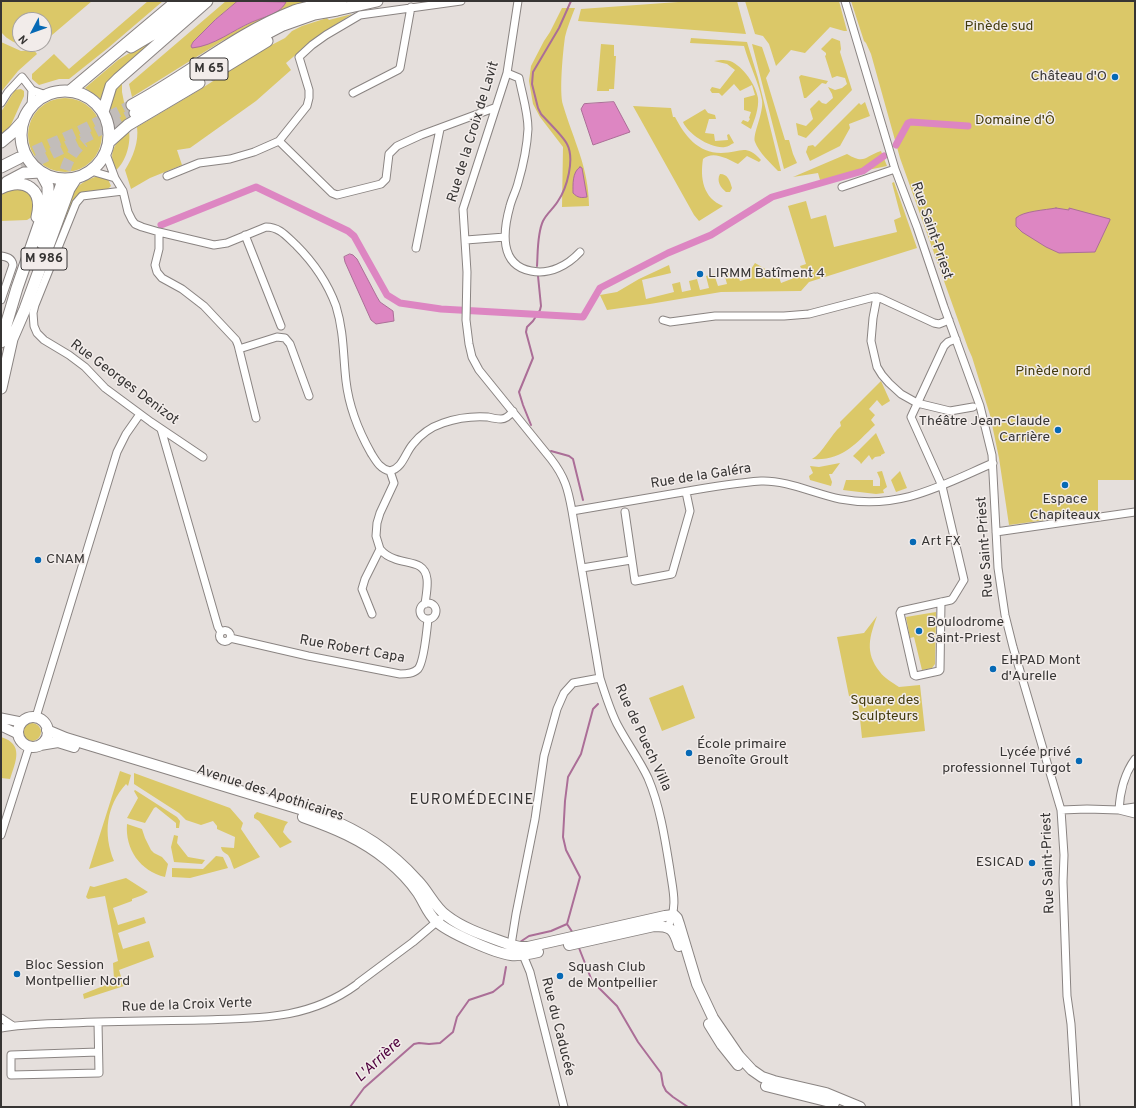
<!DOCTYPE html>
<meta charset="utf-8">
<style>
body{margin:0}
#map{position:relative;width:1136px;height:1108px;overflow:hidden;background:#e5dfdc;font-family:Overpass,sans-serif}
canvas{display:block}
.frame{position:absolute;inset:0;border:2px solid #373534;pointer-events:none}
.north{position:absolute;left:12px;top:12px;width:40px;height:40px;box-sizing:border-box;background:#f2ecea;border:1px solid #a7a3a1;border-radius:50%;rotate:229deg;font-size:11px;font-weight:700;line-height:16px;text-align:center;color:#373534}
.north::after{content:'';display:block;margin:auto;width:14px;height:18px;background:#0669b5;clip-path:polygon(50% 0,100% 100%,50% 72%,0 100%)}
</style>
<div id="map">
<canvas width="1136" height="1108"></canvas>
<div class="frame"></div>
<div class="north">N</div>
</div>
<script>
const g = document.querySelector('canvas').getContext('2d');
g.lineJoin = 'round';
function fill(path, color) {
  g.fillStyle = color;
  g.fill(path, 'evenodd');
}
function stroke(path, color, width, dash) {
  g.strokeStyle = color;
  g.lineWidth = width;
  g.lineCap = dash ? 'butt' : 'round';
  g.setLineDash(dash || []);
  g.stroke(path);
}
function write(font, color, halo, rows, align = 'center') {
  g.font = font + ' Overpass,sans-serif';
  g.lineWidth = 3;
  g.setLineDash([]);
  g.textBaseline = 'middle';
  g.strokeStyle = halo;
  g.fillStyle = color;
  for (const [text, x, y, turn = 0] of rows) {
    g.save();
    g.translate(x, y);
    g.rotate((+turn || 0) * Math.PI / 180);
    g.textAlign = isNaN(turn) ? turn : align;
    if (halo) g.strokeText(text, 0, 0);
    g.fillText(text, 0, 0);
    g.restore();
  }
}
fill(new Path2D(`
 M1,1H92L45,41L44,42V20H20V44H34C22,47 9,42 1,32Z
 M148,1H163L108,48L69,79H59L39,85L32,79V74L54,54L69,69Z
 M198,1L155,42L101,99L85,88L118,60L159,35Z
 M226,1H238L215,20L193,42L191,46L209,44L252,22L278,11L286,1H316L265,19L222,41L132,97L129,84Z
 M692,1H737L746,34L578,21L581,9Z
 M745,1H839L847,31H844L830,27L805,53L791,50L776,66L769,44L763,36L755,34Z
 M851,1H1135V480H1098V513L1009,525L999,458L990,415L972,357L968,348L900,158L871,54L866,43L864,41Z
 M562,8H575C571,18 567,28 565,37C563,51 559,92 563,105C573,139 589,168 589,206L562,207L563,147L540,117L533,104L529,81L531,66L544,41L550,32Z
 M352,14L318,36L286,63L291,70L256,101L190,148L177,150L182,165L150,178L131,189L125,170C133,157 139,142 137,127L196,92L260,51L285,38L292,31L302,26L327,18L329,20Z
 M691,38L747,42L758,78L781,171H778C771,163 759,153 755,142C752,135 764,113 762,100C759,83 749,64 744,46L690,43Z
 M832,38L840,41L841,49L840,52L852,90L806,138L798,135L796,123L806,126L813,119L810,109L819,100L822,103L826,104L833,98L832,94L828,87L835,90L842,88L847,84L845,78L837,76L832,78L825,56L826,55V53L821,49Z
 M1,42L21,51L34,50L37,54L18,71L1,92Z
 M601,44L614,45V56H616L614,89H609V91H597Z
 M752,44L762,47L770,71L766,78L785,140H789L793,154L797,163L784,169Z
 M721,60C724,60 727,60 730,61C743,66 756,85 758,98C759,108 755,119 751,129L741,123L743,120L748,122L750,119L749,118L751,112L744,110V98L755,95L752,85L740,91L734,84L722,96L719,93H712L710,90L712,87L720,89L735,70L727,64L714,61Z
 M801,75L828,81L826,84L822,83L806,98H804L799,77Z
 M120,81L122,83V92L128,122L115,129C110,111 106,97 120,81Z
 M21,89L24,91V96L10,127L1,135V112L15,90Z
 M28 135a37 37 0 1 1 74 0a37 37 0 1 1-74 0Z
 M865,102L870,116L849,124L850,128L840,146L810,161L806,152L808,146L813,145L815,147L859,103L861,105Z
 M633,106L671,108L673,117H675C685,136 698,153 721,153C741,153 745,143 761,160L759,162L747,156L738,164C728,159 713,150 703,159C700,178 703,198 723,206L699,221L694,215Z
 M705,109L708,113L715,115L716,119H709L705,133L714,134L715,141L728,140L727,135L729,134L734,143C731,144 728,147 725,147C711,149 688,134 683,122Z
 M129,131C131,143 126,162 116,170C107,152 115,143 129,131Z
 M881,151L887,166L820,180L818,173L793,177L847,154C865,165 865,156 881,151Z
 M720,174C728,174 730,181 732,188L730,192H726C721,188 716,181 720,174Z
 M95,177H103L108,179L111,186L108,189L104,190L80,193L73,202L30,311L73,192C79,184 86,180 95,177Z
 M894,182L917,248L809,282L801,291H799L721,292L650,304L607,310L600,295L617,292L639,279L669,265L671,273L642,280L646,299L674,292L672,284L680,282L682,292L691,290L689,281L697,279L700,290L709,288L706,276L714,274L718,286L727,284L724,273L734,271V274L738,276L740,281L751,278L749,272L755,263L779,277L781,283L794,278L802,270L800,266L806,264L788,206L806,201L811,219L826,215L834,247L897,232L894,220L901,217L892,183Z
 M22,188C35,195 33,201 35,215L27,220L1,221V192Z
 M881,381L890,401L882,406L877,400L869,409L875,415L871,420L875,425C855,444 843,461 812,459C823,453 831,434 841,426L840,422Z
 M876,433L885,453L881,455V456L875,457L872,460L869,455L861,464L860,462L853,456Z
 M840,463L832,474H829L832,482L831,486L810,480L809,476L813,473L810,466L819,467Z
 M882,471L887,487L883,490L884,493L876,494L843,490L846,480H873V486H880V479L877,472Z
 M900,471L907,488L896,492L891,480Z
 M936,612L935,664L932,668L922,670L914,637L910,638L906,617Z
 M877,616C870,636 864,652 880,672C884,678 893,683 899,687L920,685L925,731L862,738L858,699L849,696L837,637L864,633Z
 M683,685L695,718L662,731L649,698Z
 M23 732a9 9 0 1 1 18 0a9 9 0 1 1-18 0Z
 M1,737C24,744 16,761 10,779L1,778Z
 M120,771L131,775L128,786L126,784C106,806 103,834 114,861L89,869Z
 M134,773L230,808L243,823L241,829L260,857L234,869C232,865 231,859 228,855C224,852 222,852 221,847L234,848L235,837L217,829V826L213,821L201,825L186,820L179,813L134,784Z
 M135,790L177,817L180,821L179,828H176V823L156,807L154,808L145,823L127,818L138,798L134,791Z
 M257,812L288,822L285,826L283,832L288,838L292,842L280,848L259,821L254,818V815Z
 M127,824L142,829L145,838L151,850L154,853L162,857L168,864L165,877C140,871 125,849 127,824Z
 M174,835L178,836L177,843L188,857L205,860L202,864L174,862L171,847Z
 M216,856L223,857L228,868L190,878L172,877V868L203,869Z
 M126,878L148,892L143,895L132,899V901L113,908L118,925L144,917L146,923L118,933L123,949L149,941L154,957L119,970L124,986L84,999L83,994L111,983L114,979L113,963L118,961L105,896L88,899L86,897L90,886L94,887Z`), '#dbc868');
const water = new Path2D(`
 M238,1L286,2C284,6 282,8 278,11C271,16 261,18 252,22C233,30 214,46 192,48L191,46L193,42L215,20Z
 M614,102L630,132L593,145L581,109L584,104Z
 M580,167L582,168L587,197C581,198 578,198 573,193C573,185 572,172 580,167Z
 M1056,208L1069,210V208L1110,219V220L1095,252L1059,253L1046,247L1022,232L1016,226V218C1023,211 1046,210 1056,208Z
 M350,254L353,255L357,259L377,297L380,302L393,311L394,321L376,324L371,320L345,262L344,257Z`);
fill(water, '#dd86c2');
stroke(water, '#ab6e97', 1);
stroke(new Path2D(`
 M537,266C538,252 537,234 543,221C547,213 554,208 558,201C567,188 575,159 567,144C563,136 548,122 541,114L538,108L532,84L533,72L559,28L571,1
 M531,425L523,405L519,392L533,358L526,332L527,327L533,321L540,310L541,306L538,276
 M551,451L569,456L573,459L583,500
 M567,924L580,877L566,850L563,837L565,801L568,777L581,754L593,709L598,704
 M567,924L573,933
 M520,942L529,936L551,931L567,924
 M579,948L592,981L617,1006L638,1042L661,1073L663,1085L666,1091L673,1097L688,1107
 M350,1107L364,1088L414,1044L419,1043L429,1044L440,1043L453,1032L457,1017L469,1000L493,992L503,984L506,967`), '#ab6e97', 2);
stroke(new Path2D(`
 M896,145L908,123L911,122L968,126
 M161,225L256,187L348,231L354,236L387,295L400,303L441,309L583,317L600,288L668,253L711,235L772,197L863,171L884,156`), '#dd86c2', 7);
stroke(new Path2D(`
 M19,158L80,131L132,105
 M22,168L135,113
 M61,186C66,166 68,155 84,142`), '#c2bdba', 11, [11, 5.5]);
const minor = new Path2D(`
 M518,1L507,73L463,209L467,272L466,320L469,344L472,357L479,370L551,459C565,477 568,489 572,511L600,678C605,694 610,710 617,724C627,743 639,759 648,778C660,806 665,839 670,870C673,892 678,905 668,927
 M845,1L895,169L917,227L944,307L980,406L992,455L998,568L1005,615L1013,647L1061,810L1064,855L1063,882L1067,996L1071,1024L1076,1107
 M507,73L519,78C522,94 528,112 528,129C527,147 523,166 518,183C516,191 512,198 510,206C503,231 499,265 531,271C550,275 568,265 580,252
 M353,93L398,70L400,68L411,7
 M1,103L8,92L22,77L32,90L46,95
 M31,106L32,90
 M279,141L332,193L337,195L381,184L386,179L389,154L397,146L421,135L494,108
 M106,154L115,178L123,191L128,212L132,220L135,224L142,227L159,232V249L155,265L157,272L162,278L182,289L204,306L236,340L238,345L256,418
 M91,171L115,178
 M167,176L199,163L230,159L254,152L279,141L307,106L309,98V90L299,57L312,45L326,35L360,15L461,1
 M842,187L895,169
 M123,191L82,196L76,203L35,305L33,313L34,326L37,333L44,340L69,355L85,367L105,388L151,422L203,457
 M159,232L214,245L227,243L266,227C280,227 287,237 296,245C313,262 328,284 336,306C344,332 343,355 346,381C349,407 358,430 371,453C376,461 380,469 390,471C403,468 405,453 413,444C421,434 431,427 443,423C457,418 473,416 488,417C492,418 497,419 501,419C506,419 510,415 513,411
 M245,235L281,326
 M466,240L505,237
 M416,248L440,129
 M1,256C7,257 12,258 13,265L1,300
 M877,297L873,318L871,341L877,367L882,375L889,383L901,394L917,403L950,411L973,407
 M663,320L670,322L715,316H784L809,314L874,297L880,298L934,323L939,324L949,320
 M239,349L277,337L285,338L290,344L309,396
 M161,429L218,627L221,632
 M572,511C607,505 642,499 677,493C705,488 732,483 761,481C787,480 815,494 840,499C900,510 940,486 993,463
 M625,512L635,581L672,574L690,511L686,492
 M996,532L1135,512
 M380,549C384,554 389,557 395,559C408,564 425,561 427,579C428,587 426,596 425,604
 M582,568L631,560
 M941,602L940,670L939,671L916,676L914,675L900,613L901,611L951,600L953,598L964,580L942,486L911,417L944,346L948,342L956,339
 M420 611a8 8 0 1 1 16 0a8 8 0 1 1-16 0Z
 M372,614L362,589L365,579L380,549L376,536L377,523L380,513L394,483L390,471
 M219.5 636a5.5 5.5 0 1 1 11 0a5.5 5.5 0 1 1-11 0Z
 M230,638L308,656L400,674C406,674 413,674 418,669C424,662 427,629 428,619
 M36,717L117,452L126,434L140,414
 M1121,809L1135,807
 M1061,810L1087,809L1119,810L1135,814
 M1119,810C1120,791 1124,774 1135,759
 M1,835L29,747
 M511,945L516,914L535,819L544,756L557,709L564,693L573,683L600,678
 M523,955L530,972L564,1107
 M358,983L413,942L440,919
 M1,1018L13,1026
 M98,1022L99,1073L11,1075V1055L98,1052
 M1,1028C24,1024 48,1024 71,1023C114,1021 158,1021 202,1020C258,1018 308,1020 356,985`);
const tertiary = new Path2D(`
 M1,718L21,722
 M1,726L18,734`);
const secondary = new Path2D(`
 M18 732a15 15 0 1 1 30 0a15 15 0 1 1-30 0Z
 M47,730L66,738L323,816C362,832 389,849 418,881C428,891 435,908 447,916C465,930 490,937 511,945L520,947H528L665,916L674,915L677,918L679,924L697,984L713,1018L739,1056L752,1070L762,1077L774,1081L826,1093L860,1107
 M40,745L58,742L74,747
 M303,817C334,828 361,839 387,860C398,869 410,881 418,893C424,902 428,914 436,921C447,932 495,953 511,955C520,956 529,954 538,952
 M569,945L654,926C671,926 674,929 679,946
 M709,1024L722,1045L738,1065
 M766,1086L834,1103`);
const primary = new Path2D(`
 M131,47L153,34L192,1
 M213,74L267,41
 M21 135a44 44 0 1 1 88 0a44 44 0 1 1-88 0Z
 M70,91L177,1
 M132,105C187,76 235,34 294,11C309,6 325,4 341,1
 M103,112L111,86L118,79L207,1
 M135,113L207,70L239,48L283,25L314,14L337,10L377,1
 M1,142L13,132L23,121
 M109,142L128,125L199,83
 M1,167L19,158
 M7,182L24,173L40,172
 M1,188C25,177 44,189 37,217
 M42,243L61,186
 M1,342L17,288L48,199V186L41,173
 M1,388L12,339L25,309L69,189L76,178`);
stroke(minor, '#8a8482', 9);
stroke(tertiary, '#8a8482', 11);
stroke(secondary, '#8a8482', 12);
stroke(primary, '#8a8482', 13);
stroke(minor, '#fff', 7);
stroke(tertiary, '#fff', 9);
stroke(secondary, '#fff', 10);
stroke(primary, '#fff', 11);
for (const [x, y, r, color] of [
 [1115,77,4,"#0669b5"],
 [700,274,4,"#0669b5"],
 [1058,430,4,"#0669b5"],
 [1065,485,4,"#0669b5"],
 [913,542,4,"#0669b5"],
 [38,560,4,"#0669b5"],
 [919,631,4,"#0669b5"],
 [993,669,4,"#0669b5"],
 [689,753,4,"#0669b5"],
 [1079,761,4,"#0669b5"],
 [1032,863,4,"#0669b5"],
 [17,974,4,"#0669b5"],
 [560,976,4,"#0669b5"]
]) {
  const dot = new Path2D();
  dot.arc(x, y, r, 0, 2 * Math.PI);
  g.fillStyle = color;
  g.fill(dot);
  stroke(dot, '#f2ecea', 1.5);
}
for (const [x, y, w] of [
 [209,69,38],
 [44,259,46]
]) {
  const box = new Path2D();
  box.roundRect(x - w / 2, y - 11, w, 22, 3);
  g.fillStyle = '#f2ecea';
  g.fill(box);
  stroke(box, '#373534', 1);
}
write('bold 13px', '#373534', null, [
 ["M 65",209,69],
 ["M 986",44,259]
]);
write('14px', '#433b0d', '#f2ecea', [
 ["Pinède sud",999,27],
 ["Domaine d'Ô",1015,121],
 ["Pinède nord",1053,372],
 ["Square des",885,701],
 ["Sculpteurs",885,717]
]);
write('14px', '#373534', '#f2ecea', [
 ["Château d'O",1107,77,"right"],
 ["LIRMM Batîment 4",708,274],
 ["Théâtre Jean-Claude",1050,422,"right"],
 ["Carrière",1050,438,"right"],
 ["Espace",1065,500,"center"],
 ["Chapiteaux",1065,516,"center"],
 ["Art FX",921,542],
 ["CNAM",46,560],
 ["Boulodrome",927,623],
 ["Saint-Priest",927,639],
 ["EHPAD Mont",1001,661],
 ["d'Aurelle",1001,677],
 ["École primaire",697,745],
 ["Benoîte Groult",697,761],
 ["Lycée privé",1071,753,"right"],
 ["professionnel Turgot",1071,769,"right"],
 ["ESICAD",1024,863,"right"],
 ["Bloc Session",25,966],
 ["Montpellier Nord",25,982],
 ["Squash Club",568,968],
 ["de Montpellier",568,984]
], 'left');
write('14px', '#373534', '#f2ecea', [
 ["Rue de la Croix de Lavit",474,132,-73],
 ["Rue Saint-Priest",931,231,71],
 ["Rue Georges Denizot",124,383,37],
 ["Rue de la Galéra",701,477,-9],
 ["Rue Saint-Priest",986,547,-94],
 ["Rue Robert Capa",352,650,10],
 ["Rue de Puech Villa",642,738,65],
 ["Avenue des Apothicaires",270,794,18],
 ["Rue Saint-Priest",1049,863,-92],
 ["Rue de la Croix Verte",187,1006,-2],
 ["Rue du Caducée",557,1027,76]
]);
g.letterSpacing = '1px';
write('15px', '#373534', '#f2ecea', [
 ["EUROMÉDECINE",472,801]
]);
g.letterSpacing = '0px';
write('italic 15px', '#4f003e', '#f2ecea', [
 ["L'Arrière",379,1061,-43]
]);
</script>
